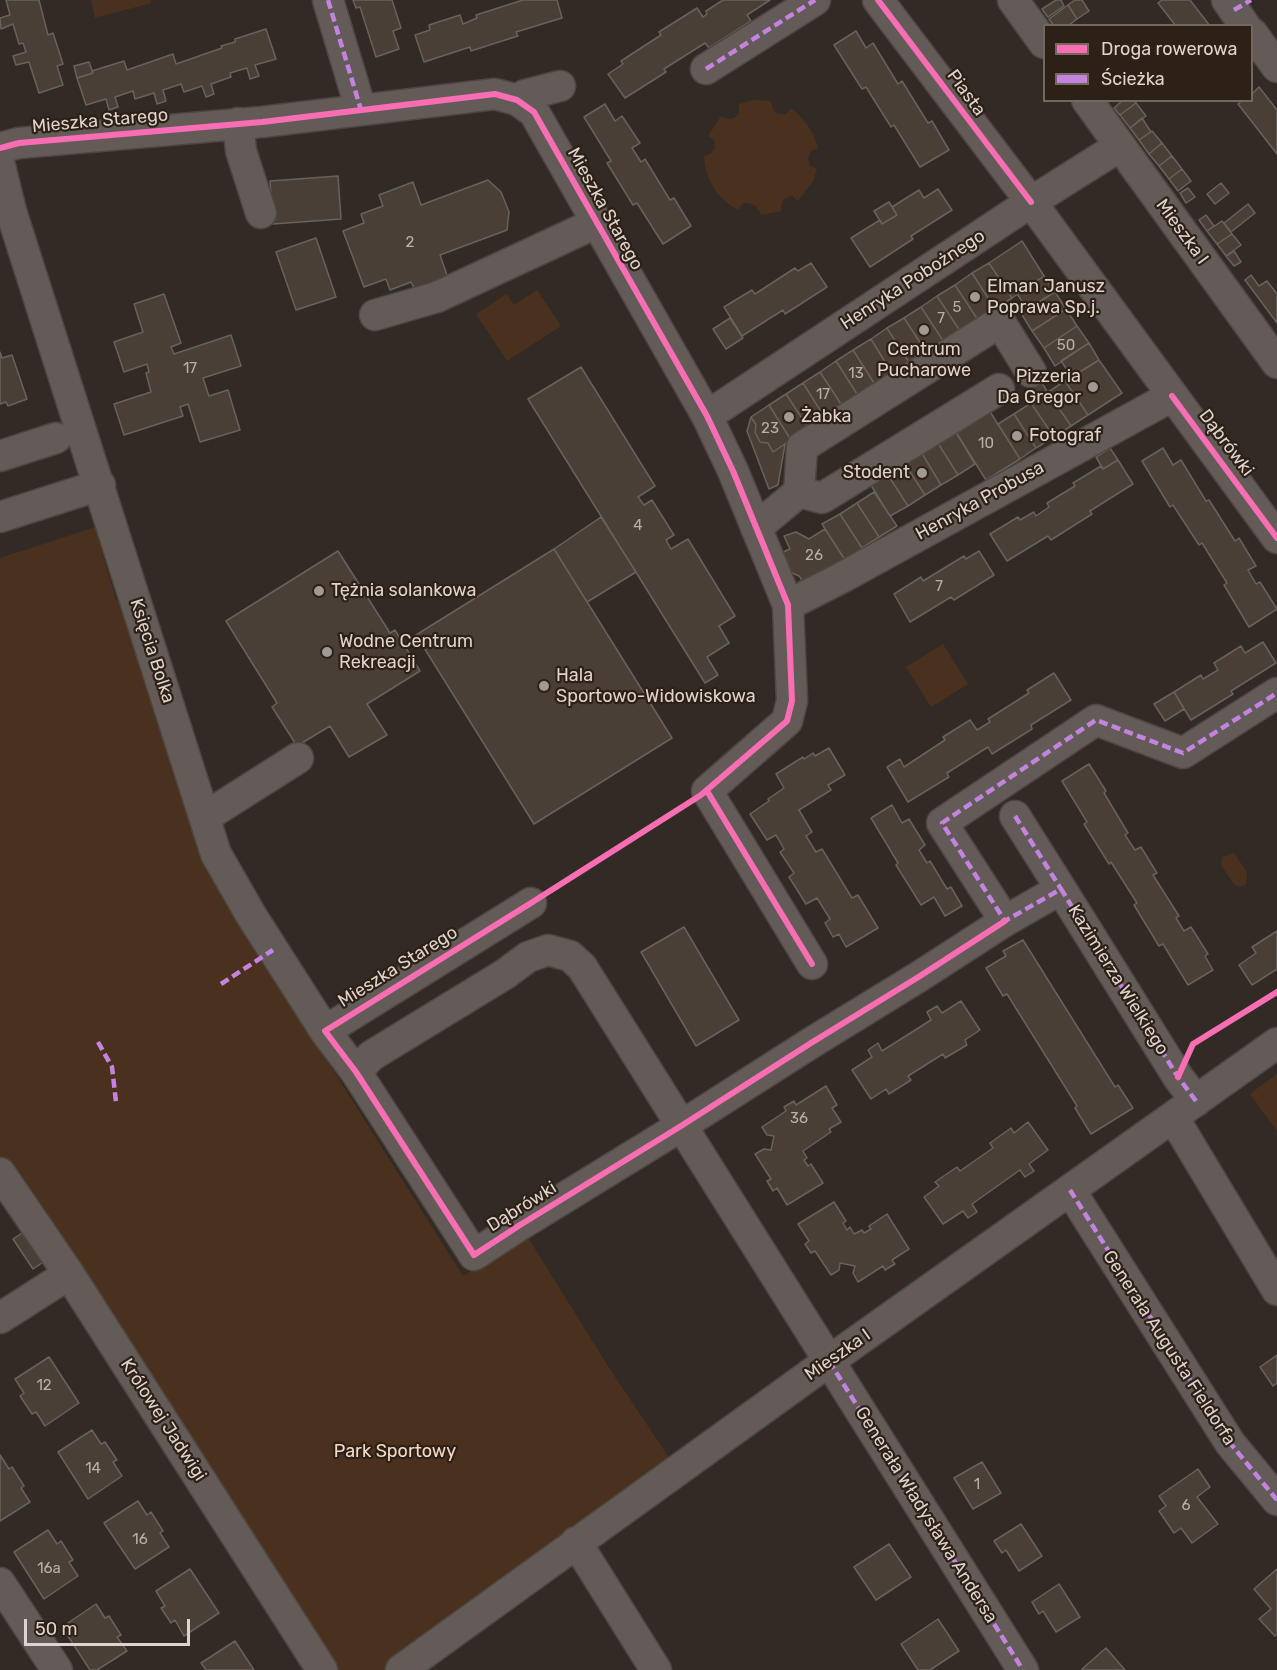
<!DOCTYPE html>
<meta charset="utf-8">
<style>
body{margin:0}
#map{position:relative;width:1277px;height:1670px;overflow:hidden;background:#322b25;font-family:Rubik,sans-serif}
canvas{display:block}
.legend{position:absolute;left:1043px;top:24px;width:210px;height:78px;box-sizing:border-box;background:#2d2017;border:2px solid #736860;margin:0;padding:8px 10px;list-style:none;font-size:18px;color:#ddd4ce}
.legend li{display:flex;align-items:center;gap:12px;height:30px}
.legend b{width:30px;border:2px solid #736860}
.scale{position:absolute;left:24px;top:1619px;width:166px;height:27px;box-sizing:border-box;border:3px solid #ddd4ce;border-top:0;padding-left:8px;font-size:18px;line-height:21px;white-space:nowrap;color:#ddd4ce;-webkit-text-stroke:4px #2d2017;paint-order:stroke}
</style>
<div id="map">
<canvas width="1277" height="1670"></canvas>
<ul class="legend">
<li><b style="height:8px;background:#f96db3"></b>Droga rowerowa</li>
<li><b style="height:8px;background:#c483df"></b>Ścieżka</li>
</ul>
<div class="scale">50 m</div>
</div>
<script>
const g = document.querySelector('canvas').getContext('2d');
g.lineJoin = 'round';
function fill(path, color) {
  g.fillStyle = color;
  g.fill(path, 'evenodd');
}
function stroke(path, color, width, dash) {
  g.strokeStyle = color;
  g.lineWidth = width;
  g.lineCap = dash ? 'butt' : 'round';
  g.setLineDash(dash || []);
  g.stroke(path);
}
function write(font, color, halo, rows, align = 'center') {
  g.font = font + ' Rubik,sans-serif';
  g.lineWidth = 4.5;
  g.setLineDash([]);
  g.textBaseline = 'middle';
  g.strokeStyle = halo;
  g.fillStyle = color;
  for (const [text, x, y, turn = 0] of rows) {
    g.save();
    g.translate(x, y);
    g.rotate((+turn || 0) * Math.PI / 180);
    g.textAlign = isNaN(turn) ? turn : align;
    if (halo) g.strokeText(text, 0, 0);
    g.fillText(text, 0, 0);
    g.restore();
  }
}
fill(new Path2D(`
 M91,0H151V3L95,18Z
 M754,100L771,101L773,110L778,114H786L791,108C805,120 813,130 818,148L811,151L808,158L810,166L817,169L813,181L798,201L792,195C783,198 781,201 781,211L761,215C757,205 753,203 743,203L738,210C716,197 706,181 704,156L711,154L715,148L714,140L708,136L721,116C729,120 733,121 739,113V104Z
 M537,290L561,326L507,361L476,314L507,294L514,305Z
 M99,526L105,537L98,539L116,600L124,598L126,615L199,850L205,862L203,864L463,1276L527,1236L611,1371L670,1459L401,1670H321L0,1175V558Z
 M943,644L968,684L931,707L906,667Z
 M1234,853L1247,872L1246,884L1240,887L1234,884L1221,865L1222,857Z
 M1277,1074V1131L1250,1094Z`), '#4a311d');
const building = new Path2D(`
 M6,0H39L48,35L53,33L63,64L57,66L63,85L39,93L29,62L16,65L13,56L26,52L23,43L19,44L13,24L1,29L0,18L10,15Z
 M353,0H392L401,28L393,31L399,49L376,57L360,7L356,8Z
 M523,0H557L562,18L516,32L518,36L502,41L471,51L470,47L424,62L415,35L430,30L429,25L460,15L463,24L477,18L476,15Z
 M723,0H770L747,15L751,21L709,48L705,43L664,69L666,72L625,98L608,74L623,64L621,61L661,35L659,32L697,8L703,17L707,14L706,11Z
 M1056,0H1061L1064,6L1048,17L1042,9Z
 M1075,0H1082L1089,11L1077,19L1068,5Z
 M1162,0H1190L1210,26H1176L1158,3Z
 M1068,5L1077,19L1068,26H1054L1049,19Z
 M266,29L276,59L255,65L259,76L250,79L247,68L230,73L231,77L211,84L214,94L206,97L202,86L184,92L181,84L163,90L166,101L157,104L154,93L135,99L133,91L115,97L118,107L109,110L106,99L86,105L77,78L93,73L92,71L124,61L127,70L173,54L176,64L222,48L221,46L235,42V39Z
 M856,31L866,48L873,43L898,84L902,81L928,123L932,121L949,150L920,167L894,125L891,127L866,87L862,89L834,45Z
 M89,62L93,73L77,78L74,66Z
 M1259,87L1277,110V154L1238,104L1243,100H1252V94Z
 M1123,100H1134L1136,103L1120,115L1114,108Z
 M1136,103L1146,116L1130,128L1120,115Z
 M605,104L615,121L622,116L640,143L632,148L641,162L645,159L670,200L674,198L691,226L663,244L637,203L633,205L607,163L611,161L584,117Z
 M1142,118L1151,132L1139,140L1130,128Z
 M1152,131L1162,143L1149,154L1139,140Z
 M1162,143L1172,156L1159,166L1149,154Z
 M1172,156L1182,169L1169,179L1159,166Z
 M1182,169L1191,181L1178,191L1169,179Z
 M338,176L341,219L273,224L270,181Z
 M488,180L501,192L509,212L507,230L440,255L448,278L415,290L411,282L390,290L386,279L364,287L343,231L364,223L361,214L383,206L379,195L413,182L421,205Z
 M1221,183L1229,193L1215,204L1207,194Z
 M1188,188L1195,197L1186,203L1180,193Z
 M938,189L952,210L911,236L913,239L870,267L851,238L880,220L882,224L897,215L892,207L919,190L924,198Z
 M889,202L897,215L882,224L874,211Z
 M1248,204L1255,213L1231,232L1224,223Z
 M1206,215L1214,226L1207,231L1199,220Z
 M1222,221L1232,234L1217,244L1207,231Z
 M1232,234L1241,245L1226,256L1217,244Z
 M316,238L336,297L296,310L276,252Z
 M1022,241L1044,276L1012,298L989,263Z
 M1234,251L1241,262L1234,266L1226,256Z
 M811,263L827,287L785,314L783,310L742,336L724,307L752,290L755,294L795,268L798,271Z
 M989,263L1012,298L995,309L972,273Z
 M972,273L995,309L978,320L955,285Z
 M1251,275L1259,286L1267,281L1277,294V323L1245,280Z
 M1044,276L1055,292L1028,310L1017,294Z
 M955,285L978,320L960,331L937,296Z
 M1055,292L1066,309L1032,331L1021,313Z
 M164,294L181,343L171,347L174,354L231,335L241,366L203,378L209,396L228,390L240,430L200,442L188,404L180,407L183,416L124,435L114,404L151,392L146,373L149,372L147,364L124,372L114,342L143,332L134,304Z
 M937,296L960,331L944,342L921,307Z
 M921,307L944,342L927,353L904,318Z
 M1066,309L1077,326L1044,348L1032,331Z
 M730,318L743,338L726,349L713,329Z
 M904,318L927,353L910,364L887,328Z
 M1077,326L1089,343L1055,366L1044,348Z
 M887,328L910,364L893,375L871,339Z
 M871,339L893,375L876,386L853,350Z
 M1089,343L1099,360L1072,377L1061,361Z
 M853,350L876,386L859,397L836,361Z
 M0,352L2,358L12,355L27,399L8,406L6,402L0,404Z
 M1099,360L1122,393L1088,415L1065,381Z
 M836,361L859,397L843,407L820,372Z
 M581,367L655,486L638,497L644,505L652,500L674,535L666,540L671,549L688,539L735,616L719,626L729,643L707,657L718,675L705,683L528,399Z
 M820,372L843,407L825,418L803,383Z
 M1036,374L1047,391L1035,398L1024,381Z
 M1065,381L1088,415L1071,426L1048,392Z
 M803,383L825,418L809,429L786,394Z
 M1048,392L1071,426L1054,437L1031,403Z
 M786,394L809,429L791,440L769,405Z
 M1031,403L1054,437L1036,448L1014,414Z
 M769,405L791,440L773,452L768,443L760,442L755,432L756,425L751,417Z
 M987,407L1020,459L986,480L954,429Z
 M1014,414L1036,448L1020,459L998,424Z
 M751,417L756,425L755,432L760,442L768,443L773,452L785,444L778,485L769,489L747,431Z
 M954,429L975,464L958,475L936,440Z
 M936,440L958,475L941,485L920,450Z
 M1110,448L1118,460L1103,469L1096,457Z
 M1163,448L1173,465L1181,460L1206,501L1209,500L1235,541L1239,538L1256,566L1248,570L1256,584L1260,582L1277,609L1249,627L1224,585L1227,583L1202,543L1199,545L1173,505L1170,507L1142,461Z
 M920,450L941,485L925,495L903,461Z
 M1118,460L1133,484L1090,511L1092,514L1051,540L1048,536L1007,561L990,534L1018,517L1020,520L1034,512L1036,516L1049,507L1047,503L1075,486L1073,483L1101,466L1103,469Z
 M903,461L925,495L908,506L886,472Z
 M886,472L908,506L890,516L869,482Z
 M874,492L897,526L879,537L857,503Z
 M857,503L879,537L862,548L840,514Z
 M840,514L862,548L845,560L822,524Z
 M601,517L636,572L587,602L554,549Z
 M825,529L845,560L808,579L802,580L799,576L792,573L783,552L790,549L784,536L796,532L809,539Z
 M554,549L672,738L534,824L416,635Z
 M338,551L390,633L395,630L420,671L367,704L387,735L349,757L330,726L297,746L272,707L277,703L226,621Z
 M979,551L994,575L954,600L951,597L910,622L894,594L921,577L923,581L964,556L966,559Z
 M1263,642L1276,663L1231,691L1233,694L1191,720L1174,692L1201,675L1203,679L1218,670L1214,663L1241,646L1245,653Z
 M1054,673L1071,700L1031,725L1032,729L992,754L988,747L947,773L949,777L908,802L887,767L900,759L904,767L945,740L943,737L970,720L977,730L990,722L988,719L1029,693L1027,690Z
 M1174,692L1184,709L1165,721L1154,704Z
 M829,748L845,775L828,785L831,790L799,810L812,832L806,836L816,852L822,849L852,898L858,895L878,928L846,947L839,934L833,937L825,923L830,919L817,898L806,904L789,877L794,873L780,852L784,849L776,835L767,840L750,814L769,801L768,799L784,788L776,774L803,757L804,759L813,753L815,756Z
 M1089,764L1106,791L1104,793L1128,833L1125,835L1135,850L1141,847L1157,873L1153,875L1179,916L1176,918L1184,931L1191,927L1208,954L1205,956L1213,970L1188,985L1163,944L1159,946L1134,905L1137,903L1111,862L1109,864L1084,824L1087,822L1062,781Z
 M892,805L902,823L909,819L925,845L919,850L927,863L930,861L947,889L951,887L962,906L945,916L934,897L921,905L896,865L898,863L871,818Z
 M684,927L739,1020L696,1046L641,952Z
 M1277,931V969L1252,985L1239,965L1256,953L1252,947Z
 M1023,940L1115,1087L1118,1085L1133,1108L1091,1134L1075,1108L1077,1106L1007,994L1003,996L986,968L1006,956L1003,951Z
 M961,1001L980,1030L965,1040L967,1045L945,1058L943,1054L908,1076L911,1080L889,1094L886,1089L871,1099L852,1070L872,1057L868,1050L878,1043L882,1051L931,1020L927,1012L937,1006L942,1013Z
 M826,1086L837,1105L832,1108L841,1122L829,1129L831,1132L803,1151L807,1158L804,1160L808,1166L811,1164L823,1183L787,1205L777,1188L773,1191L767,1181L771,1179L755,1154L764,1149L771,1150L774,1136L767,1135L762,1127L786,1111L784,1107L794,1101L796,1105Z
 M1028,1122L1048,1150L1029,1164L1034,1171L1025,1177L1020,1170L972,1204L977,1212L968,1218L963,1211L943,1224L924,1197L939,1186L935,1182L957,1167L960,1171L993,1148L990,1143L1011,1128L1014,1133Z
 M834,1202L846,1221L843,1223L847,1230L850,1227L854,1234L862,1230L864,1233L871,1229L869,1226L887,1214L909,1249L892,1260L895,1264L885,1270L883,1266L858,1282L853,1273L855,1266L840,1263L839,1270L831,1275L815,1251L811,1253L805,1244L809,1241L798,1224Z
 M25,1231L45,1261L33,1269L13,1239Z
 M1277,1355V1383L1273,1386L1260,1367Z
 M49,1357L79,1403L45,1426L36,1412L32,1414L20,1396L24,1393L15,1379Z
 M92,1430L101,1444L105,1442L117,1460L113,1462L122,1476L88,1499L58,1452Z
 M0,1455L9,1469L12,1467L24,1486L21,1488L30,1502L0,1521Z
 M982,1462L1001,1493L973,1509L954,1478Z
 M1198,1469L1210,1487L1197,1497L1218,1524L1192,1543L1181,1528L1174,1533L1159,1511L1166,1506L1159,1496Z
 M138,1501L147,1515L151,1512L163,1531L160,1533L169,1547L135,1569L104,1523Z
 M1021,1524L1042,1556L1019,1571L1006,1550L1002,1553L994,1541Z
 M48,1530L57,1544L61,1541L73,1560L69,1562L78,1576L44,1599L14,1552Z
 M889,1544L911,1577L876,1600L854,1567Z
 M190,1569L219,1613L184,1636L175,1620L171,1623L161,1608L165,1606L156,1591Z
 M1277,1569V1634L1275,1636L1259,1619L1271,1609L1254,1589Z
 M1059,1584L1080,1617L1056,1632L1043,1611L1039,1614L1032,1602Z
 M96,1604L105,1618L109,1616L121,1635L117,1637L127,1651L97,1670H90L62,1627Z
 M938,1619L959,1651L930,1670H918L901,1644Z
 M235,1641L254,1670H206L201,1663Z
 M1106,1648L1125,1670H1083L1082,1669Z`);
fill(building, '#4a3f36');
stroke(building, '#68625d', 1.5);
const minor = new Path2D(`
 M328,0L361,110
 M878,0L1031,202L1277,538
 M1013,0L1044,43
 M1227,0L1245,26
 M1252,33L1277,67
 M706,69L815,0
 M517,100L525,95L560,86
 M1087,100L1277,363
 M238,123L241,151L261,213
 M0,148L19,143L262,122L495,94L517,100L534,112L707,416L733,471L788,605L792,701L787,721L707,791L812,964
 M0,166L11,211L216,854L251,915L325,1031
 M375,315L437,297L596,223
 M707,416L1031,202L1120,146
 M0,456L56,438
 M799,492L802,447L1000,322L1031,372
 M0,517L100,485
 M756,528L799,492L822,498L999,389
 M788,605L843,577L1172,396
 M1015,816L1061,889
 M205,817L298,758
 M531,903L325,1031L356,1072L474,1255L520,1225L681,1126L811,1043L920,976L1005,921
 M356,1072L371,1056L505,974L528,957L548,950L570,956L582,967L1023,1670
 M1196,1101L1178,1077L1061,889L1005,921L942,823L1096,720L1183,753L1277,693
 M1173,1117L1277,1290
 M0,1173L69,1274L322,1670
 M1070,1190L1230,1443L1277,1500
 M0,1318L69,1274
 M576,1542L656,1670
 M0,1583L57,1670
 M401,1670L829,1361L1277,1043`);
stroke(minor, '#4d4641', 33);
stroke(minor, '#625b57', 30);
stroke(new Path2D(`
 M328,0L361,110
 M1234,10L1251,0
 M706,69L815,0
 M1015,816L1061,889
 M221,984L273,950
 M98,1042L112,1067L116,1102
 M1196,1101L1178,1077L1061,889L1005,921L942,823L1096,720L1183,753L1277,693
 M1070,1190L1230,1443L1277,1500
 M829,1361L1023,1670`), '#c483df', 4.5, [9, 4.5]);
stroke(new Path2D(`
 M878,0L1031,202
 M0,148L19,143L262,122L495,94L517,100L534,112L707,416L733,471L788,605L792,701L787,721L701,795L531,903L325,1031L356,1072L474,1255L520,1225L681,1126L811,1043L920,976L1005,921
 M1172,396L1277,538
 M707,791L812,964
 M1178,1077L1193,1044L1277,992`), '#f96db3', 6);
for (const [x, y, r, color] of [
 [975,297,6,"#a19993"],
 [924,330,6,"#a19993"],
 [1093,387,6,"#a19993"],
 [789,417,6,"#a19993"],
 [1017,436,6,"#a19993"],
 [922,473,6,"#a19993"],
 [319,591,6,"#a19993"],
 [327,652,6,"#a19993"],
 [544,686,6,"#a19993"]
]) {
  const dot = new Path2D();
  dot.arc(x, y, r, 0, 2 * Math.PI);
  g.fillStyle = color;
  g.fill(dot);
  stroke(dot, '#2d2017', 2);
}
write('15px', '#b8afa8', null, [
 ["2",410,243],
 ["5",957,308],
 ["7",941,319],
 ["50",1066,346],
 ["17",190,369],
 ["13",856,374],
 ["17",823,395],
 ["23",770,429],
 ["10",986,444],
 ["4",638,526],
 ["26",814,556],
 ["7",939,587],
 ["36",799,1119],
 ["12",44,1386],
 ["14",93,1469],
 ["1",977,1485],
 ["6",1186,1506],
 ["16",140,1540],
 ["16a",49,1569]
]);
write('18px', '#ddd4ce', '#2d2017', [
 ["Piasta",966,93,54],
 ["Mieszka Starego",100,121,-5],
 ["Mieszka Starego",605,209,61],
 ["Mieszka I",1182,232,54],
 ["Henryka Pobożnego",913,280,-33],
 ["Dąbrówki",1226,443,53],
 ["Henryka Probusa",980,501,-29],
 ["Księcia Bolka",152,651,72],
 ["Mieszka Starego",398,967,-32],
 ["Kazimierza Wielkiego",1118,980,58],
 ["Dąbrówki",522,1207,-32],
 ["Generała Augusta Fieldorfa",1169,1348,57],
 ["Mieszka I",838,1355,-35],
 ["Królowej Jadwigi",163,1420,57],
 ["Generała Władysława Andersa",926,1515,58]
]);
write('18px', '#ddd4ce', '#2d2017', [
 ["Elman Janusz",987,287],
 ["Poprawa Sp.j.",987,308],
 ["Centrum",924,350,"center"],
 ["Pucharowe",924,371,"center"],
 ["Pizzeria",1081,377,"right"],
 ["Da Gregor",1081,398,"right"],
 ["Żabka",801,417],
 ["Fotograf",1029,436],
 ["Stodent",910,473,"right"],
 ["Tężnia solankowa",331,591],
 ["Wodne Centrum",339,642],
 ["Rekreacji",339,663],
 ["Hala",556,676],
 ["Sportowo-Widowiskowa",556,697]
], 'left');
write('18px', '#f5d9c4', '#2d2017', [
 ["Park Sportowy",395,1452]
]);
</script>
